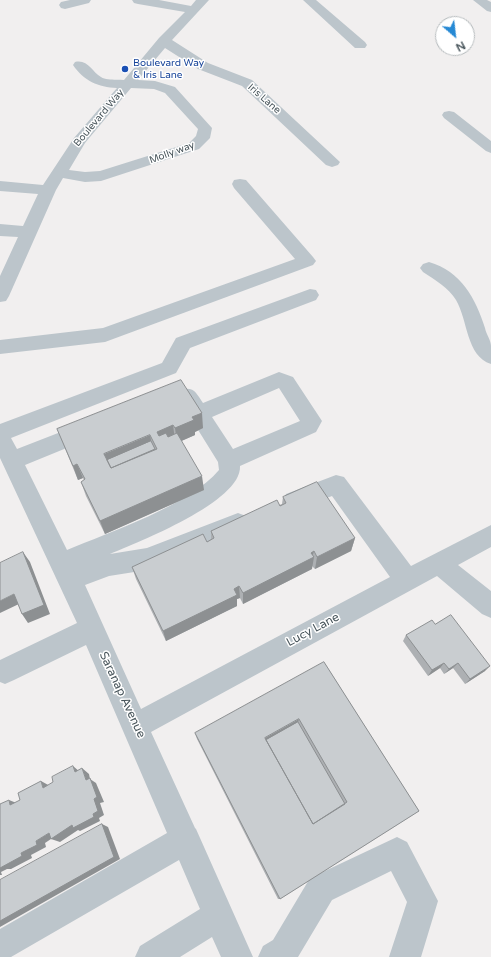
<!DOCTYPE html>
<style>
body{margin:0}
#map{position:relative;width:491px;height:957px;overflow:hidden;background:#f1efef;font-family:"Varela Round",sans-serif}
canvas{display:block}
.north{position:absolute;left:435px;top:16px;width:40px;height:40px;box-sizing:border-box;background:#fff;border:1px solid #b6bbbd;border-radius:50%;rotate:152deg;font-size:11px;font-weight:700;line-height:16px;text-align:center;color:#48555b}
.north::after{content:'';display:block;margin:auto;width:14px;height:18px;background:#2689d4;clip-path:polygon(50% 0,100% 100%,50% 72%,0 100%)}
</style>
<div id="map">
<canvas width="491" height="957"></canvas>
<div class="north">N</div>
</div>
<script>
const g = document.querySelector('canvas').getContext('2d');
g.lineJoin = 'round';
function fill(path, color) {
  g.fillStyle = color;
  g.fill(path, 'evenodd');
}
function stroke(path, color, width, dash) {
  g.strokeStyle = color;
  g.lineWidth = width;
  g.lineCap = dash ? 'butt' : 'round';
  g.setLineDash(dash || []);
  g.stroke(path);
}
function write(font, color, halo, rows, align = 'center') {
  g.font = font + ' "Varela Round",sans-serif';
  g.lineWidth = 3;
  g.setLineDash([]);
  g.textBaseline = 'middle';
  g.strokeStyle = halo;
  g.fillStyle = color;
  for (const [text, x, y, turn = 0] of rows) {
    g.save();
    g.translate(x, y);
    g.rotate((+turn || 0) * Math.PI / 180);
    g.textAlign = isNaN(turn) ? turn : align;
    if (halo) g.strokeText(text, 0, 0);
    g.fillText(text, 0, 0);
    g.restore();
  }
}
fill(new Path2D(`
 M70,0H91L89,3L65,9L61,8L59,5L61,2Z
 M132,0H159L191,6L196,0H209L172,40L208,63L252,80L340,162L338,165L332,167L326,165L242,86L198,69L165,48L138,80L155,81L175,87L212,128L210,138L199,149L101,181L85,182L63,178L56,190L9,296L6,301L0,302V276L18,237L0,236V224L23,226L38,194L0,191V181L43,185L74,138L117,88C98,87 84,81 73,65L75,62C88,59 92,72 101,77C107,81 117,79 124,80L159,38L185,12L138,4L134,3ZM131,88L154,89L165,93L198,129L196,136L189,143L100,171L85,172L69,170L85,143Z
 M303,0H316L365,42L367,45L365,48H355Z
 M473,0H487L491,2V12L487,11Z
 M449,111L454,112L491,141V153L486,151L444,118L442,115L444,112Z
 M240,179L246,180L313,257L316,261L313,265L105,342L0,354V340L103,328L295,259L234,188L232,184L234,180Z
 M429,262C461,271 476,299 485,328C486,334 491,340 491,346C491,352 491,358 491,364C466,356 468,320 456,300C449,288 435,280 423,272L420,268L423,264Z
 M310,289L316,290L319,295L316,300L190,348L176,373L11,438L17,449L89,421L96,424L100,430L96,436L25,465L67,550C110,532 190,505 219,470L218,462L177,396L180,390C194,386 196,393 203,403L279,372L293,377L322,421L316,432L240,466C242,502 138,542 110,554L147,548L238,513L246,516L249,523L246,530L147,570L109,576L85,585L141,709L390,577L332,496L294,511L286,508L283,501L286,494L336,475L344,477L411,566L491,525V547L458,565L491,591V618L482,614L437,576L151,732L195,828L196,829L253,957H221L212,937L180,957H135L140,946L200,909L179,860L11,957H0V929L167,833L86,645L14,680L5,684L0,682V660L77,623L0,458V424L162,363L176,338ZM279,388L300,421L233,449L212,417Z
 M397,837L407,842L438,901L421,957H389L407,902L391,871L332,900L298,957H258L263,946L273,940L310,878Z`), '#bcc5cb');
fill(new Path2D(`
 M181,380L203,428L195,432V435L181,441L204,490L105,534L86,496L81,482L84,480L83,478L78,480L57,429Z
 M283,497L355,538L351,551L315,569L312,566V569L243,604L240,598L237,599V606L166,641L136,579L132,567L207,542L211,539V531L282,504Z
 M435,624L485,671L465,684L453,668L444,674L440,668L428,676L403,641L406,635Z
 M324,662L419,811L280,899H278L197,739L195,733Z`), '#adb0b3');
fill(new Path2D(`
 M202,413L203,428L195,432V435L177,443L175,428L192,417Z
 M173,425L175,440L159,447L157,432Z
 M150,435L153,450L110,468L104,454Z
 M77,464L83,478L78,480L73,466Z
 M202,476L204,490L105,534L100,521Z
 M355,538L351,551L315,569L317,557Z
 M314,551L312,558L314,557L312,569L243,604V593Z
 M23,552L30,562L50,614L28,623L22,614Z
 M239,586L240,598L237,599V606L166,641L163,631Z
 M14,594L21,603L0,613V601Z
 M444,663L440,668L428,676L432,670Z
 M458,663L453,668L444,674L449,669Z
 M490,666L485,671L465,684L470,679Z
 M299,719L297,726L266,744L265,738Z
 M73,766L80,772H75Z
 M82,768L89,774L90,779L96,783L104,802L100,803L104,815L99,818L100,821L80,831L78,830L60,842L51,839L45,843L46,847L31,855L32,858L11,869H7L1,872L2,875H0V865L21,853L36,841L49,833L72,825L93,814L86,780Z
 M41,781L50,786L43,788Z
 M9,800L19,804L10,805Z
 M102,824L108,827L120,859L0,927V921Z`), '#8d9092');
const building = new Path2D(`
 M181,380L202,413L192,417L194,420L175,428L173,425L157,432L159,436L166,433L168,437L177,433L202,476L100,521L81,482L85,479L77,464L73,466L57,429ZM150,435L157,449L111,468L104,454Z
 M151,441L155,449L111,468L107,460Z
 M317,482L355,538L317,557L314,551L311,553L314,557L243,593L239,586L234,589L237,595L163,631L132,567L203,534L207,542L214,538L211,531L277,500L280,506L286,503L283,497Z
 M23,552L44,605L22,614L14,594L0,601V563Z
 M451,615L490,666L470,679L458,663L449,669L444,663L432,670L406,635L432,620L435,624Z
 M324,662L419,811L280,899L195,733ZM299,719L347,802L313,824L265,738Z
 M298,722L345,804L313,824L266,740Z
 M73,766L75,772L82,768L86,780L90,778L97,797L94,799L98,811L93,814L94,817L73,828L72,825L51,839L49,833L36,841L37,845L21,853L22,856L0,868V804L9,800L10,805L20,800L18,793L41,781L43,788L53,782L52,777Z
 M102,824L114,857L0,921V880Z`);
fill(building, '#c9cdd0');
stroke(building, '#8d9092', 1);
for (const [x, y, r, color] of [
 [125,69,4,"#1a4fb4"]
]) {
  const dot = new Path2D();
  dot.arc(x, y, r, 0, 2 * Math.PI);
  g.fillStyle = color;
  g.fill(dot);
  stroke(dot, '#fff', 1.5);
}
write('10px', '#164399', '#fff', [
 ["Boulevard Way",133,63],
 ["& Iris Lane",133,75]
], 'left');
write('10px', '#48555b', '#fff', [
 ["Iris Lane",264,99,41],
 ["Boulevard Way",99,118,-50],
 ["Molly way",172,153,-20]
]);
write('12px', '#48555b', '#fff', [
 ["Lucy Lane",313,630,-28],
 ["Saranap Avenue",122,695,65]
]);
</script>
